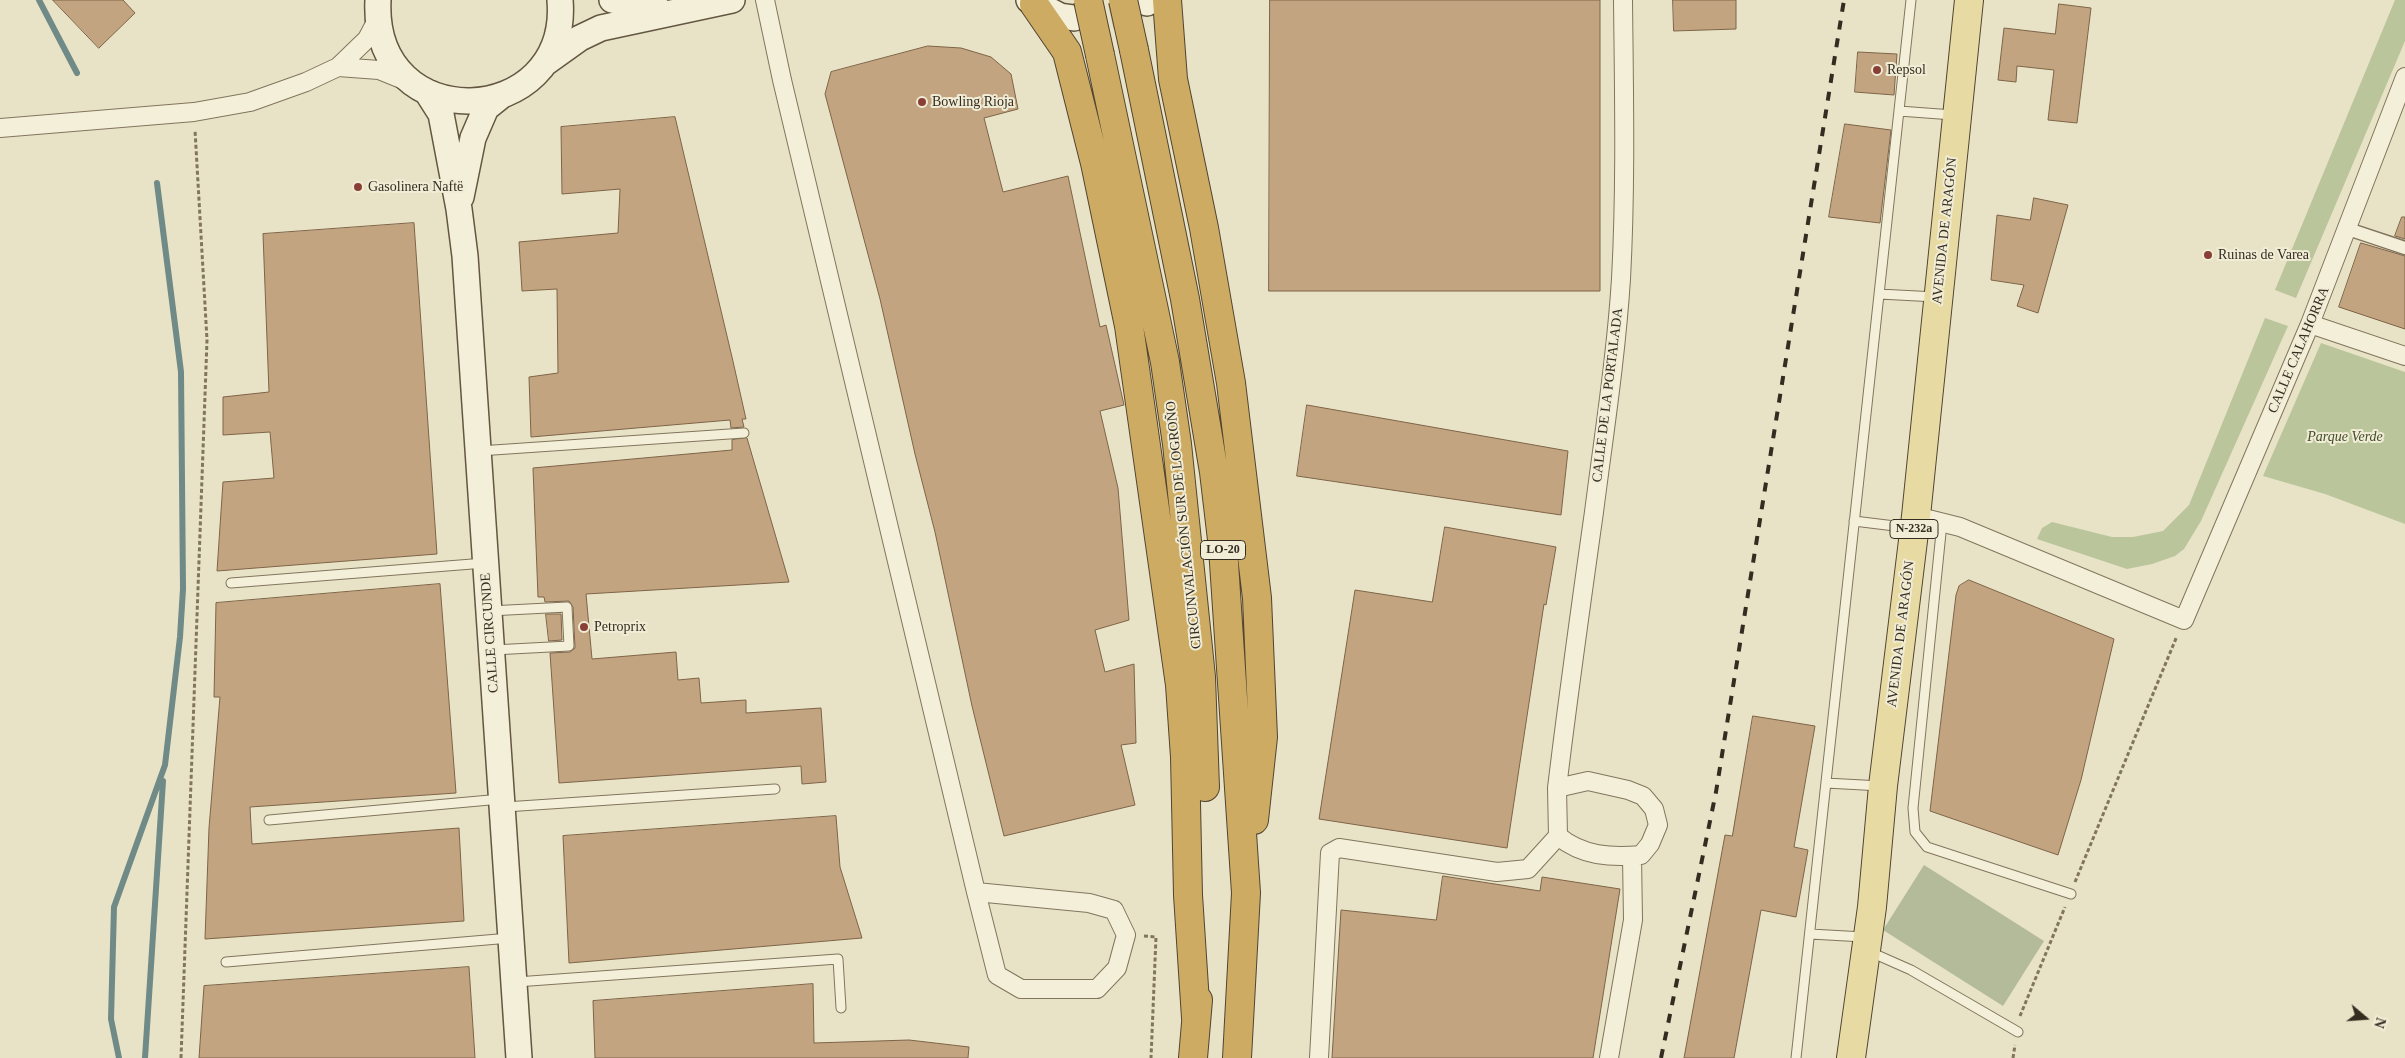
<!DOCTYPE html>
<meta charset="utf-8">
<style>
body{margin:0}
#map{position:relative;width:2405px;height:1058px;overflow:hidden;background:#e8e3c6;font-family:"Times New Roman",serif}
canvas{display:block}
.north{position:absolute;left:2340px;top:993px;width:50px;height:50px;-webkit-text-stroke:4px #f1ecd5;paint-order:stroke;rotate:108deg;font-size:14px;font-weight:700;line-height:20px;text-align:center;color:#342c20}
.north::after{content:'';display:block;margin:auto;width:18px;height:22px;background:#342c20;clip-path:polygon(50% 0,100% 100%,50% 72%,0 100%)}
</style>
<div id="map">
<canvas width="2405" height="1058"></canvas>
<div class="north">N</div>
</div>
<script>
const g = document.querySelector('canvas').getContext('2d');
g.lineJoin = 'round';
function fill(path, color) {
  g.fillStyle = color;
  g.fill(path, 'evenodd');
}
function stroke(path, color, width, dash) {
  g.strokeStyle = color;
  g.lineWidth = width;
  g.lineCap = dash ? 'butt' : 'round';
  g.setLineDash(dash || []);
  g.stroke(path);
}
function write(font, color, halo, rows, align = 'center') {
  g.font = font + ' "Times New Roman",serif';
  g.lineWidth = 4;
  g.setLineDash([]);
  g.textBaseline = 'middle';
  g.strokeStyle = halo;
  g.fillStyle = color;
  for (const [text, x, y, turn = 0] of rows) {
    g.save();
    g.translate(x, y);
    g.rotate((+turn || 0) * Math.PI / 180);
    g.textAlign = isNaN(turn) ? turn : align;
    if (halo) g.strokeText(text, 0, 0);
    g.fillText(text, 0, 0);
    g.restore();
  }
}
fill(new Path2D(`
 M2395,0H2405V41L2296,298L2275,290Z
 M2265,318L2288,326L2201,521L2184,549L2175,556L2152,564L2127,569L2037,539L2042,528L2052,522L2112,537H2133L2163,531L2189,505Z
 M2321,343L2405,372V524L2325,494L2263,476Z`), '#bbc59c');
fill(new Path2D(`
 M1924,865L2044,941L2003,1006L1883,930Z`), '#b3bb9a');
stroke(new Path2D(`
 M39,0L77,73
 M119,1058L111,1019L114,907L165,765L180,637L183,589L181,372L157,183
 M145,1058L163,781`), '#6f8a87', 6);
const building = new Path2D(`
 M53,0H123L135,13L99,48Z
 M1270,0H1600V291H1269Z
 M1673,0H1736V29L1674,31Z
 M2059,4L2091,8L2077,123L2048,120L2054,70L2017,66L2016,82L1998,80L2004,28L2055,34Z
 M928,46L961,48L991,57L1011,74L1018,109L984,118L1003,192L1068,176L1100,327L1106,325L1124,405L1100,411L1118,488L1129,620L1095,630L1105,672L1134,664L1136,743L1121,745L1135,805L1004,836L972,706L935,532L915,454L880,299L825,94L831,72Z
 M1858,52L1897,54L1894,95L1855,92Z
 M675,117L732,357L746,419H742L744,427L731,428L730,420L531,437L529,377L558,373L557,289L522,291L519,242L618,233L620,189L562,194L561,127Z
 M1845,124L1891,130L1880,223L1829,217Z
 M2034,198L2068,205L2038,313L2017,306L2024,285L1991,280L1997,215L2030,220Z
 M2402,217H2405V239L2395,236Z
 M414,223L437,554L217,571L223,482L274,478L270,432L223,435V397L269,392L263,234Z
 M2361,243L2405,256V329L2339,307Z
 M1307,405L1568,451L1561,515L1297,476Z
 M747,438L789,582L586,594L592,659L676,652L678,680L699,678L701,703L746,700V713L821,708L826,782L802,784L801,766L559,783L550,653L570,652L575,648L573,607L569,601L545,602L544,597H538L533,468L732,450V440Z
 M1445,527L1556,547L1546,605L1544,604L1507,848L1319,819L1355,590L1432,602Z
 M1969,580L2114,639L2081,780L2058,855L1930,811L1956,595L1959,586Z
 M440,584L456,793L250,807L251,826L252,844L459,828L464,921L205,939L209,828L220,697H214L216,603Z
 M546,614H561L562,640L549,641Z
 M1753,716L1815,726L1794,847L1808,850L1796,917L1761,910L1734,1058H1684L1725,835L1732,836Z
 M836,816L840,867L862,938L569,963L563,836Z
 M1443,876L1540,891L1542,877L1620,889L1593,1058H1332L1341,910L1436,920Z
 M469,967L475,1058H199L204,986Z
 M813,984L814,1043L909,1040L969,1047L968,1058H595L593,1001Z`);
fill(building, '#c2a481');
stroke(building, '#7e6447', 1);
stroke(new Path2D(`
 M1074,18C1100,22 1121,15 1144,5`), '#c4bea5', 25, [25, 12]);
const service = new Path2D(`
 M1899,111L1953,115
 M1879,294L1936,297
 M479,451L744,433
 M1854,521L1911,528
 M1942,523L1913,808L1915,832L1927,847L2071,894
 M231,583L485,563
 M489,611L567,607L569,646L493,650
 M1826,783L1881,786
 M505,807L775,789
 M269,820L501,799
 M1810,934L1864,937
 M1868,951L1911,970L2018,1032
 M226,962L510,938
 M516,982L838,959L841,1008
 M1796,1058L1911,0`);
const pedestrian = new Path2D(`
 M2348,229L2405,248`);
const minor = new Path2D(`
 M765,0L782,80L976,892L997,975L1021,989H1097L1117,968L1126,935L1114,910L1089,903L976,892
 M338,67L379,70L411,83
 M0,128L194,112L250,102L306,82L338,67L367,39L377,20
 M2310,324L2405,356
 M1916,516L1960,527L2184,620L2310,324L2405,77
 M1557,788L1588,781L1628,790L1643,796L1654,809L1658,825L1650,844L1641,855C1611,858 1582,856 1558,836L1557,788C1568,696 1581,604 1594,512C1604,434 1616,357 1621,279C1626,186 1624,93 1623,0
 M1319,1058L1330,853L1339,848L1497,872L1528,869L1558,836
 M1609,1058L1633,920L1632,856`);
const secondary = new Path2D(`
 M378,0C371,139 571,130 560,0
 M612,0L659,10
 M1029,0L1060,16L1074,18
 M1147,3L1151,0
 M545,63L580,38L601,28L732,0
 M427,92L441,114L459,209L465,256L519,1058
 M461,197L473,138L486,108L501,96`);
const primary = new Path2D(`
 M1851,1058L1872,907L1883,786L1916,516L1969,0`);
const motorway = new Path2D(`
 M1167,0L1173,79L1204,228L1231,383L1257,598L1263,737L1254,820
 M1034,4L1067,52L1095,163L1129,326L1180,685L1185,757L1188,895L1196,1018
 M1134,50L1185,299L1214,472L1223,548L1246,893L1237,1058
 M1100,55L1165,362L1177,444L1201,677L1205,787
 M1193,1058L1198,1000`);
stroke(service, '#82755e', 11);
stroke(pedestrian, '#82755e', 15);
stroke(minor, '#82755e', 20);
stroke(secondary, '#645741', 28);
stroke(primary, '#504432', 30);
stroke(motorway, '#504432', 30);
stroke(new Path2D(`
 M2075,882L2177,636
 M1144,936L1156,937L1151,1058
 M2020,1016L2065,907
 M181,1058L207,340L195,130
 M2013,1058L2015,1045`), '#82755e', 3, [4, 2.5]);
stroke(service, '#f4efd9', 9);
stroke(pedestrian, '#f4efd9', 12);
stroke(minor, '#f4efd9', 18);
stroke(secondary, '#f4efd9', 25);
stroke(primary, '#e7daa3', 28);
stroke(motorway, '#cdab62', 28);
stroke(new Path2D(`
 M1661,1058L1716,792L1844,0`), '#342c20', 4, [9, 9]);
const motorwayBridge = new Path2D(`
 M1088,0L1100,55
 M1123,0L1134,50`);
stroke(motorwayBridge, '#504432', 30, []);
stroke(motorwayBridge, '#cdab62', 28);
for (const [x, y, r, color] of [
 [1877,70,5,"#893f36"],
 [922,102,5,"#893f36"],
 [358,187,5,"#893f36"],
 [2208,255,5,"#893f36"],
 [584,627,5,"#893f36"]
]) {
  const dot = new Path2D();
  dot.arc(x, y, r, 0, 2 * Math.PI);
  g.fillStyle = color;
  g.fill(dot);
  stroke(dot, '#f1ecd5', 2);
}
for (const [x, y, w] of [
 [1914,529,48],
 [1223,550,45]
]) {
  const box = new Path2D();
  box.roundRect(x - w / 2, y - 9.5, w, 19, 4);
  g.fillStyle = '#f1ecd5';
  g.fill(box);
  stroke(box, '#342c20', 1);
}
write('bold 12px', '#342c20', null, [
 ["N-232a",1914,529],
 ["LO-20",1223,550]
]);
write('14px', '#342c20', '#f1ecd5', [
 ["Repsol",1887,70],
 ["Bowling Rioja",932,102],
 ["Gasolinera Naftë",368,187],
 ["Ruinas de Varea",2218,255],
 ["Petroprix",594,627]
], 'left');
write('14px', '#342c20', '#f1ecd5', [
 ["AVENIDA DE ARAGÓN",1945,231,-84],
 ["CALLE CALAHORRA",2299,350,-67],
 ["CALLE DE LA PORTALADA",1608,395,-83],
 ["CIRCUNVALACIÓN SUR DE LOGROÑO",1184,525,-96],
 ["CALLE CIRCUNDE",490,633,-94],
 ["AVENIDA DE ARAGÓN",1901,634,-83]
]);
write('italic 14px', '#404e29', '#f1ecd5', [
 ["Parque Verde",2345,437]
]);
</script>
